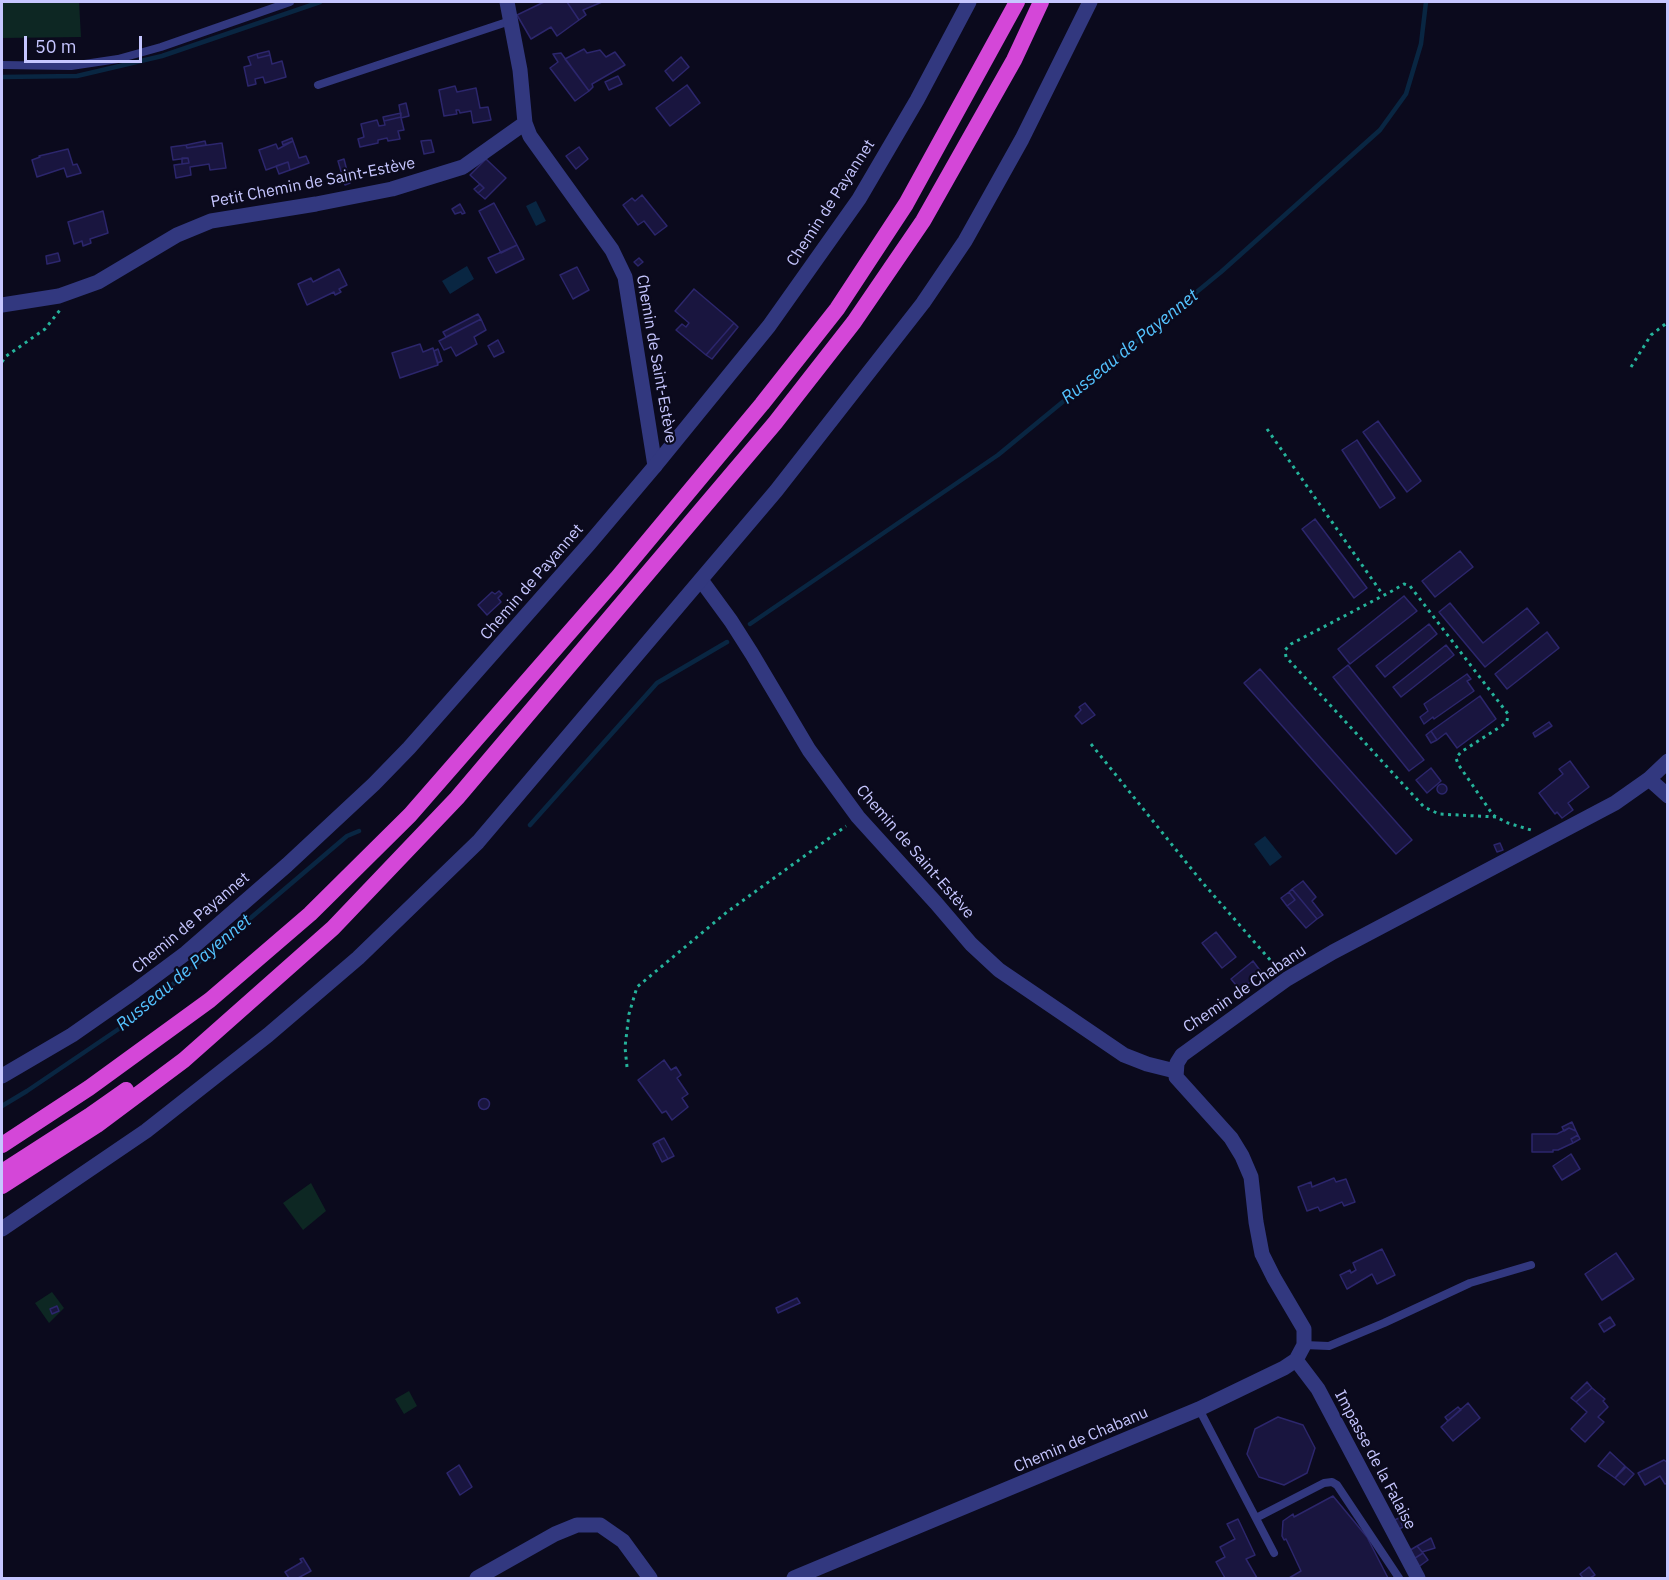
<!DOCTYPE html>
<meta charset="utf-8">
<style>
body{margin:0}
#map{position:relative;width:1669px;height:1580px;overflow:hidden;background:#0b0a1d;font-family:"IBM Plex Sans",sans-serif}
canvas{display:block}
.frame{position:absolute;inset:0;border:3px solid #c6c6ff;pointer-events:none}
.scale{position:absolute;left:24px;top:36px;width:118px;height:27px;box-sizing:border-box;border:3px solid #c6c6ff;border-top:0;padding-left:8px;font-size:18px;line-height:21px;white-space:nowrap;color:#c6c6ff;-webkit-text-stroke:4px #0b0a1d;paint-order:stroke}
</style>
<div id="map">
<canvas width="1669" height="1580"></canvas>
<div class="frame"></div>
<div class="scale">50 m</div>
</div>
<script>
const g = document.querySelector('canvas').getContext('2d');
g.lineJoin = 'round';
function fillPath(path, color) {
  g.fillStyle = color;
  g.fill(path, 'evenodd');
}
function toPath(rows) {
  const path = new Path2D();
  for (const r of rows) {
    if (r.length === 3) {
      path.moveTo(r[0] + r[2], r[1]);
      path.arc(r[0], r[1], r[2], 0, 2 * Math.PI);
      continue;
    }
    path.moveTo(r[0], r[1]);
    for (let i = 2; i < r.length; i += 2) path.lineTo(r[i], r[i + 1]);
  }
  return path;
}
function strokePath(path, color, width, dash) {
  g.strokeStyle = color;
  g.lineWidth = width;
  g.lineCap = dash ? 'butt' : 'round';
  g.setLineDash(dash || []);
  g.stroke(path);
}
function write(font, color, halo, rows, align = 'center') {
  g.font = font + ' "IBM Plex Sans",sans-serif';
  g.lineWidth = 4.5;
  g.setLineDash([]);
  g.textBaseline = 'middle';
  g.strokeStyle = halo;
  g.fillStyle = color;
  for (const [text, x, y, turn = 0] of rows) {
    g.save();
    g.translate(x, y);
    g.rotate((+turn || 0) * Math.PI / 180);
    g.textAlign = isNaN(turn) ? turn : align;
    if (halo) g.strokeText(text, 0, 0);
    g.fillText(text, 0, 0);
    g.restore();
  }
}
const green = toPath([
 [2,2,79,2,81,37,2,38],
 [311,1183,326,1211,303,1230,283,1203],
 [52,1292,64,1308,49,1323,35,1303],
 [409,1391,417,1406,404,1414,395,1399]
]);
const water = toPath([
 [536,201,546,221,536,226,526,206],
 [467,266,474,279,450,294,442,281],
 [1265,836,1282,857,1270,866,1254,844]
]);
const stream = toPath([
 [2,77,77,76,162,56,320,2],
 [750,624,998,455,1221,272,1380,130,1406,94,1421,44,1426,2],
 [530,825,657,683,727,642],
 [2,1106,27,1091,126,1024,347,836,359,831]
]);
const building = toPath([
 [544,2,567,2,579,20,557,36,551,27,531,39,517,15,544,2],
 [567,2,602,2,583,10,586,15,579,20,567,2],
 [584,49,587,53,600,50,606,57,615,52,625,65,592,84,593,87,589,91,565,59,584,49],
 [269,51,270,55,258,58,257,54,269,51],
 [561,53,589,91,575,101,550,68,558,62,553,54,561,53],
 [257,54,258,58,270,55,272,64,282,61,286,77,265,83,263,77,255,79,256,84,248,86,244,67,251,65,248,57,257,54],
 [681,57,689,67,673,81,665,71,681,57],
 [618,76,622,84,609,90,605,82,618,76],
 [687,85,700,103,670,126,656,108,687,85],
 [455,86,457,92,476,88,480,108,488,107,491,120,473,123,471,111,460,113,459,110,456,110,457,114,444,116,439,90,455,86],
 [406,103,409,116,401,118,404,130,398,131,400,139,388,141,387,138,378,140,378,143,360,147,358,139,364,137,361,124,377,120,379,126,385,125,384,121,401,117,399,105,406,103],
 [401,113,401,117,384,121,383,117,401,113],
 [292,138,293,141,283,145,282,142,292,138],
 [431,140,434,152,424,154,421,141,431,140],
 [205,141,206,145,187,148,186,145,205,141],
 [293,141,299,158,306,156,309,163,290,170,288,162,266,170,259,150,276,144,278,149,293,141],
 [222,143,226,168,210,170,209,164,190,167,191,175,176,178,174,165,189,163,188,158,173,160,171,147,186,145,187,148,222,143],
 [579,147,588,159,576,169,566,156,579,147],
 [68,149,73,165,77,164,81,173,67,177,64,168,37,177,32,160,40,157,39,156,68,149],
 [182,158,188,158,189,163,182,164,182,158],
 [344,159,350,183,345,185,338,161,344,159],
 [486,159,506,178,485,199,478,193,484,188,470,175,486,159],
 [288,162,290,170,279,174,276,166,288,162],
 [480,184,484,188,478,193,474,189,480,184],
 [642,195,667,226,655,235,644,221,638,225,623,205,632,198,635,201,642,195],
 [494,203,517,245,501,253,479,211,494,203],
 [460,204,465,213,462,214,461,212,455,214,452,209,460,204],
 [103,211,108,233,90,239,91,243,83,246,82,241,74,244,68,222,103,211],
 [517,245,524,259,496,273,488,258,517,245],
 [58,253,60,261,47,264,46,256,58,253],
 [639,258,643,262,638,266,634,262,639,258],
 [577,267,589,290,573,299,560,275,577,267],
 [339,269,347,285,339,289,341,292,335,295,334,292,307,305,298,284,311,278,313,282,339,269],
 [694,289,734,323,706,355,676,330,682,324,686,327,689,323,675,311,694,289],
 [478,314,481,319,446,337,443,332,478,314],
 [481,319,486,330,474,337,477,344,456,356,451,347,444,350,439,341,481,319],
 [734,323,738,327,712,359,706,355,734,323],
 [498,340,504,352,494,357,488,346,498,340],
 [420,344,423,352,433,348,438,365,400,378,392,353,420,344],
 [438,349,442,361,438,363,434,351,438,349],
 [1378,421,1421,481,1407,492,1363,432,1378,421],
 [1357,440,1395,498,1380,508,1342,450,1357,440],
 [1315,519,1367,588,1354,598,1302,529,1315,519],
 [1460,551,1473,567,1435,597,1422,581,1460,551],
 [499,591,502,594,498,598,501,602,487,615,478,605,492,592,495,594,499,591],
 [1404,596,1417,611,1350,664,1338,649,1404,596],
 [1450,603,1483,643,1527,608,1539,623,1485,667,1439,612,1450,603],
 [1429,624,1437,634,1385,677,1376,666,1429,624],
 [1547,632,1559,648,1507,689,1495,674,1547,632],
 [1446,645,1454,655,1401,697,1393,687,1446,645],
 [1348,665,1424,760,1409,771,1333,677,1348,665],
 [1260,669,1412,840,1396,854,1244,683,1260,669],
 [1467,674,1471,679,1467,681,1474,691,1434,719,1433,717,1424,724,1420,717,1428,711,1424,704,1467,674],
 [1480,696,1496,719,1457,748,1446,733,1437,740,1431,731,1480,696],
 [1085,703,1095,715,1082,724,1075,716,1081,710,1079,707,1085,703],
 [1549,722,1552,726,1535,737,1533,733,1549,722],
 [1431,731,1437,740,1431,743,1426,735,1431,731],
 [1570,761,1589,787,1568,803,1573,810,1562,818,1557,812,1555,814,1539,793,1563,774,1559,769,1570,761],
 [1431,768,1441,781,1427,793,1416,780,1431,768],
 [1442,789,5],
 [1500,843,1503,850,1497,852,1494,845,1500,843],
 [1303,881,1316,897,1312,901,1323,915,1317,919,1292,889,1303,881],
 [1292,889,1317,919,1306,928,1287,906,1295,900,1289,892,1292,889],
 [1289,892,1295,900,1287,906,1281,898,1289,892],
 [1216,932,1236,957,1222,968,1202,943,1216,932],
 [1253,961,1262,973,1240,990,1231,979,1253,961],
 [664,1060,671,1070,676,1067,681,1075,677,1078,688,1094,682,1098,688,1107,672,1120,666,1111,662,1113,638,1080,664,1060],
 [484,1104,5.5],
 [1572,1122,1576,1131,1569,1128,1564,1131,1562,1127,1572,1122],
 [1569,1128,1576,1131,1578,1135,1571,1139,1573,1143,1558,1150,1553,1150,1553,1152,1532,1152,1532,1134,1557,1134,1569,1128],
 [1578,1135,1580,1139,1573,1143,1571,1139,1578,1135],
 [664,1138,674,1156,668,1159,658,1141,664,1138],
 [658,1141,668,1159,662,1162,653,1144,658,1141],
 [1571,1154,1580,1169,1562,1180,1553,1166,1571,1154],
 [1334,1178,1336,1182,1346,1179,1355,1202,1344,1206,1342,1202,1320,1211,1318,1207,1307,1211,1298,1187,1311,1182,1312,1187,1334,1178],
 [1382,1249,1395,1275,1377,1284,1372,1274,1347,1289,1340,1275,1350,1270,1351,1273,1356,1270,1353,1263,1382,1249],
 [1616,1253,1634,1279,1602,1300,1585,1274,1616,1253],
 [797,1298,800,1303,778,1313,776,1308,797,1298],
 [57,1306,59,1311,52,1314,50,1309,57,1306],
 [1610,1317,1615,1325,1604,1332,1599,1324,1610,1317],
 [1587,1382,1592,1388,1576,1402,1571,1398,1587,1382],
 [1592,1388,1605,1399,1603,1401,1608,1407,1598,1417,1604,1422,1585,1442,1571,1429,1587,1412,1576,1402,1592,1388],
 [1468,1403,1480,1418,1453,1441,1441,1427,1468,1403],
 [1458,1407,1461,1410,1448,1421,1445,1417,1458,1407],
 [1278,1417,1303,1425,1315,1448,1307,1473,1284,1485,1259,1477,1247,1454,1255,1429,1278,1417],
 [1610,1452,1625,1466,1615,1478,1598,1466,1610,1452],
 [1664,1460,1668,1463,1668,1483,1665,1484,1660,1476,1645,1485,1638,1473,1664,1460],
 [459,1465,472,1487,460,1495,447,1473,459,1465],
 [1626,1467,1634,1474,1624,1485,1615,1478,1626,1467],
 [1333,1496,1367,1537,1388,1578,1289,1578,1301,1571,1286,1539,1284,1540,1282,1536,1283,1521,1293,1514,1294,1517,1333,1496],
 [1399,1518,1403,1527,1397,1530,1392,1521,1399,1518],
 [1238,1519,1255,1555,1246,1559,1257,1578,1225,1578,1216,1562,1225,1557,1220,1547,1235,1539,1227,1524,1238,1519],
 [1431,1538,1435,1548,1422,1552,1417,1546,1431,1538],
 [1417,1546,1423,1553,1412,1560,1407,1552,1417,1546],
 [1423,1553,1428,1560,1417,1568,1412,1560,1423,1553],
 [303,1558,311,1571,298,1578,289,1578,285,1572,302,1562,300,1559,303,1558],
 [1589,1567,1595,1575,1590,1578,1583,1578,1580,1574,1589,1567]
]);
const path = toPath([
 [2,362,5,357,45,329,60,310],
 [1631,367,1651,335,1668,322],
 [1267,429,1383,595],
 [1091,744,1202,882,1278,969],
 [1496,817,1439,814,1424,807,1286,657,1285,650,1291,644,1392,591,1404,584,1410,586,1508,714,1507,721,1503,725,1461,752,1456,758,1458,764,1493,815,1496,817,1508,823,1531,830],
 [627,1067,625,1047,629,1014,637,987,727,912,846,826]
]);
const service = toPath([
 [2,65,71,66,118,59,161,47,290,2],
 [318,85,510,21],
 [1304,1345,1329,1346,1384,1323,1470,1283,1531,1265],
 [1199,1409,1274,1553],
 [1256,1518,1324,1483,1332,1482,1337,1485,1399,1578]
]);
const minor = toPath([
 [507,2,520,70,525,123,530,136,612,250,625,277,655,466],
 [2,305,59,296,98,282,177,235,211,221,316,204,392,189,463,167,525,123],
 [701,580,731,621,752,654,809,750,858,817,936,903,971,944,999,970,1124,1055,1147,1064,1175,1071],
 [1649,779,1668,796],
 [1296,1360,1318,1389,1418,1578],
 [477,1578,555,1534,577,1525,600,1525,623,1541,650,1578],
 [794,1578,1199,1409,1284,1368,1296,1360,1304,1345,1304,1329,1274,1278,1262,1254,1256,1222,1251,1177,1242,1156,1231,1138,1176,1077,1177,1063,1182,1055,1287,979,1333,952,1615,803,1649,779,1668,761]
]);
const tertiary = toPath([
 [2,1076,72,1035,135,991,186,953,287,865,374,784,409,748,589,544,655,466,769,326,859,199,917,100,969,2],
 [2,1229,146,1131,268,1035,358,958,478,842,776,491,923,303,965,241,1022,139,1090,2]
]);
const trunk = toPath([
 [2,1145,89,1088,210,1000,310,914,410,815,617,578,762,404,837,309,906,204,1017,2],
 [2,1172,89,1116,126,1090],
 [2,1186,97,1125,184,1060,333,928,457,798,775,423,854,322,923,221,1014,60,1041,2]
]);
const streetNames = [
 ["Petit Chemin de Saint-Estève",313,183,-11],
 ["Chemin de Payannet",831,203,-57],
 ["Chemin de Saint-Estève",656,359,80],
 ["Chemin de Payannet",532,582,-49],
 ["Chemin de Saint-Estève",915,852,49],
 ["Chemin de Payannet",191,923,-40],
 ["Chemin de Chabanu",1245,989,-34],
 ["Chemin de Chabanu",1081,1440,-23],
 ["Impasse de la Falaise",1375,1460,62]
];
const waterNames = [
 ["Russeau de Payennet",1130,347,-39],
 ["Russeau de Payennet",184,973,-40]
];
fillPath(green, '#0d2723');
fillPath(water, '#092642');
strokePath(stream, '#092642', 4.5);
fillPath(building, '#19153f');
strokePath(building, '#2c266c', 1.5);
strokePath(path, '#25b39b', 3, [3, 4.5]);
strokePath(service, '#32387f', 8);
strokePath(minor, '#32387f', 15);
strokePath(tertiary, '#32387f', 15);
strokePath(trunk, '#d447d8', 16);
write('16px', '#c6c6ff', '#0b0a1d', streetNames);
write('italic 18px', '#54c3ff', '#0b0a1d', waterNames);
</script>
